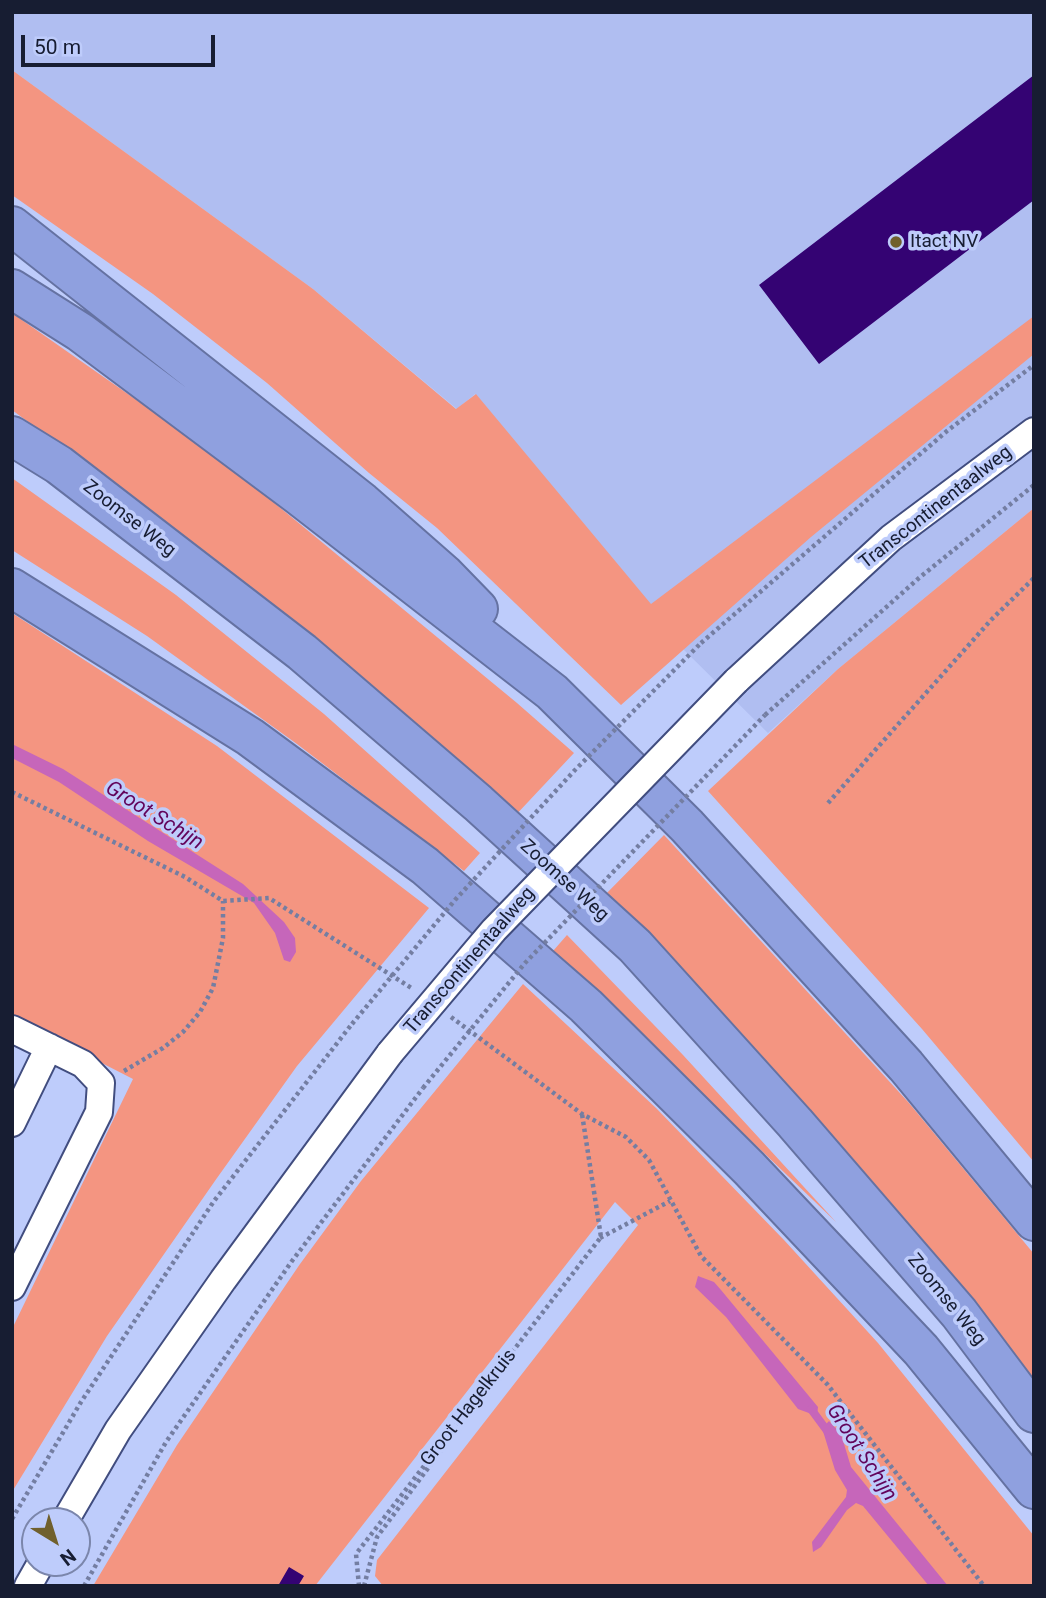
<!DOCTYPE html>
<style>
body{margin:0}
#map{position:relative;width:1046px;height:1598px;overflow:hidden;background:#beccfb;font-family:Roboto,sans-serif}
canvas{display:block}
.frame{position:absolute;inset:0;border:14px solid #171d32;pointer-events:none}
.north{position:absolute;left:21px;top:1507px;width:70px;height:70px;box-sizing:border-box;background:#beccfb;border:2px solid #7b86ab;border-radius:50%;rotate:142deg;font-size:19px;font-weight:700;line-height:28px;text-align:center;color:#171d32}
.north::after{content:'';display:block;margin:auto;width:24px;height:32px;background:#70602d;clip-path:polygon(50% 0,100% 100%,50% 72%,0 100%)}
.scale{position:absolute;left:21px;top:35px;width:194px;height:32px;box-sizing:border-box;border:4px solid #171d32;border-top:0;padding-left:9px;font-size:21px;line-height:24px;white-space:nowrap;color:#171d32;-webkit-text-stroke:5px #beccfb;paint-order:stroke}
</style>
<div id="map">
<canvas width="1046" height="1598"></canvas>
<div class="frame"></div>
<div class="north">N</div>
<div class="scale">50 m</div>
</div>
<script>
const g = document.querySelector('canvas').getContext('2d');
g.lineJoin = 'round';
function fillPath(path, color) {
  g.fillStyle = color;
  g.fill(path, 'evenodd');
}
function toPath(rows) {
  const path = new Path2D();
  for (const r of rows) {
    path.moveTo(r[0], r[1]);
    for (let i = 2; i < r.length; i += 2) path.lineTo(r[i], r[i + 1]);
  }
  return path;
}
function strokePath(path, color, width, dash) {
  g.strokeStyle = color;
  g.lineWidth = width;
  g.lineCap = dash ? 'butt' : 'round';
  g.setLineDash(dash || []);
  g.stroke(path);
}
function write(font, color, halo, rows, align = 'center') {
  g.font = font + ' Roboto,sans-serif';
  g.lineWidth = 7;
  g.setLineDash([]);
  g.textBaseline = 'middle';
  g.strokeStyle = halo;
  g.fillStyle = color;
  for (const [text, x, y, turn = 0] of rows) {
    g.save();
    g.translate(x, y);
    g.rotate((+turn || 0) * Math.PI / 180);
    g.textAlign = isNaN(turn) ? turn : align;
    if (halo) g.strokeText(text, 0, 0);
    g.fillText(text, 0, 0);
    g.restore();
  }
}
const built = toPath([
 [12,12,1034,12,1034,508,838,669,768,733,682,648,475,394,457,409,313,289,12,70]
]);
const green = toPath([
 [12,70,313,289,456,409,476,394,651,604,1034,316,1034,354,811,537,621,705,437,528,369,473,267,383,153,294,12,195],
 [12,313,221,459,517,703,574,753,513,818,333,655,260,594,12,410],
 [12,478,176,595,324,714,480,853,464,871,297,744,147,636,12,550],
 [1034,508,1034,1162,922,1029,708,791,838,669],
 [12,613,217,746,429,908,297,1066,217,1178,107,1336,12,1492,12,1329,133,1079,12,1017],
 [664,835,909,1103,1034,1254,1034,1390,600,900],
 [567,935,683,1055,836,1222,553,951],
 [523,984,656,1108,784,1240,878,1343,1034,1536,1034,1586,383,1586,375,1576,377,1560,638,1225,615,1202,315,1586,93,1586,177,1445,300,1264,361,1181]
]);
const water = toPath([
 [12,744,63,769,243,884,284,922,295,938,296,952,290,962,284,960,275,933,254,903,148,841,59,782,12,758],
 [698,1276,714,1282,721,1290,818,1407,817,1416,798,1409,726,1317,695,1287],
 [829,1421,841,1434,851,1467,948,1586,929,1586,863,1506,856,1503,847,1510,821,1547,813,1552,812,1542,846,1497,847,1490,835,1470,822,1428]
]);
const stream = toPath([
 [811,1409,828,1432]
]);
const building = toPath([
 [1034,75,1034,200,819,364,759,285],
 [289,1567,304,1576,298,1586,278,1586]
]);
const path = toPath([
 [701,643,947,431,1034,365],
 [765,715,919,578,1034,485],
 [12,792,185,877,223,901,269,898,413,989],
 [828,803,991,620,1034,578],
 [451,1017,582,1114,626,1137,649,1160,701,1256,827,1384,984,1586],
 [124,1071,163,1048,183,1032,200,1012,213,988,223,938,223,901],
 [600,1238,670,1201],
 [12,1519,81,1402,214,1201,352,1024],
 [84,1586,166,1442,292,1261,423,1088],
 [359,1586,356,1554,601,1237,582,1114],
 [364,1586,377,1537,477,1402]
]);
const minor = toPath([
 [736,681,891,538,1034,431],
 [12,1029,83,1064,101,1083,99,1112,12,1287],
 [12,1123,49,1047],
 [65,1521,118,1430,223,1280,390,1053],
 [28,1586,41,1563]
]);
const motorway = toPath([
 [12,226,362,502,444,574,478,609],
 [12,289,80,332,298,495,552,692,687,826,906,1066,1034,1221],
 [12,436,59,465,302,652,478,803,635,946,795,1123,959,1313,1034,1413],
 [12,588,250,737,425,866,586,1006,749,1168,921,1350,1034,1489]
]);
const pathBridge = toPath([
 [352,1024,455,900,575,770,701,643],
 [423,1088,525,963,765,715]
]);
const minorBridge = toPath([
 [390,1053,494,930,736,681]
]);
const markers = [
 [896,242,7,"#70602d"]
];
const poiNames = [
 ["Itact NV",910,242]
];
const streetNames = [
 ["Transcontinentaalweg",936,508,-38],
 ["Zoomse Weg",129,519,38],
 ["Zoomse Weg",564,881,42],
 ["Transcontinentaalweg",470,961,-49],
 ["Zoomse Weg",946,1300,51],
 ["Groot Hagelkruis",469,1408,-52]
];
const waterNames = [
 ["Groot Schijn",154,816,32],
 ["Groot Schijn",861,1453,57]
];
fillPath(built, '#b0bef1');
fillPath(green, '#f49581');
fillPath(water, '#c666ba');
strokePath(stream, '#c666ba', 8);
fillPath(building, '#340373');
strokePath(minor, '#414d7f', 30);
strokePath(motorway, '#6572a2', 42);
strokePath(path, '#747ea2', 4.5, [3.5, 3.5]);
strokePath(minor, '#fff', 26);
strokePath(motorway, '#8fa0df', 38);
strokePath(minorBridge, '#414d7f', 30, []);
strokePath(pathBridge, '#747ea2', 4.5, [3.5, 3.5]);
strokePath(minorBridge, '#fff', 26);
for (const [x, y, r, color] of markers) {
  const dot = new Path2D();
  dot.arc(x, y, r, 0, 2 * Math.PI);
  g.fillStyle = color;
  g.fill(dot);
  strokePath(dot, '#beccfb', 2.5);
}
write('19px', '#171d32', '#beccfb', poiNames, 'left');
write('19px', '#171d32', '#beccfb', streetNames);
write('italic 21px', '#62045b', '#beccfb', waterNames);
</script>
